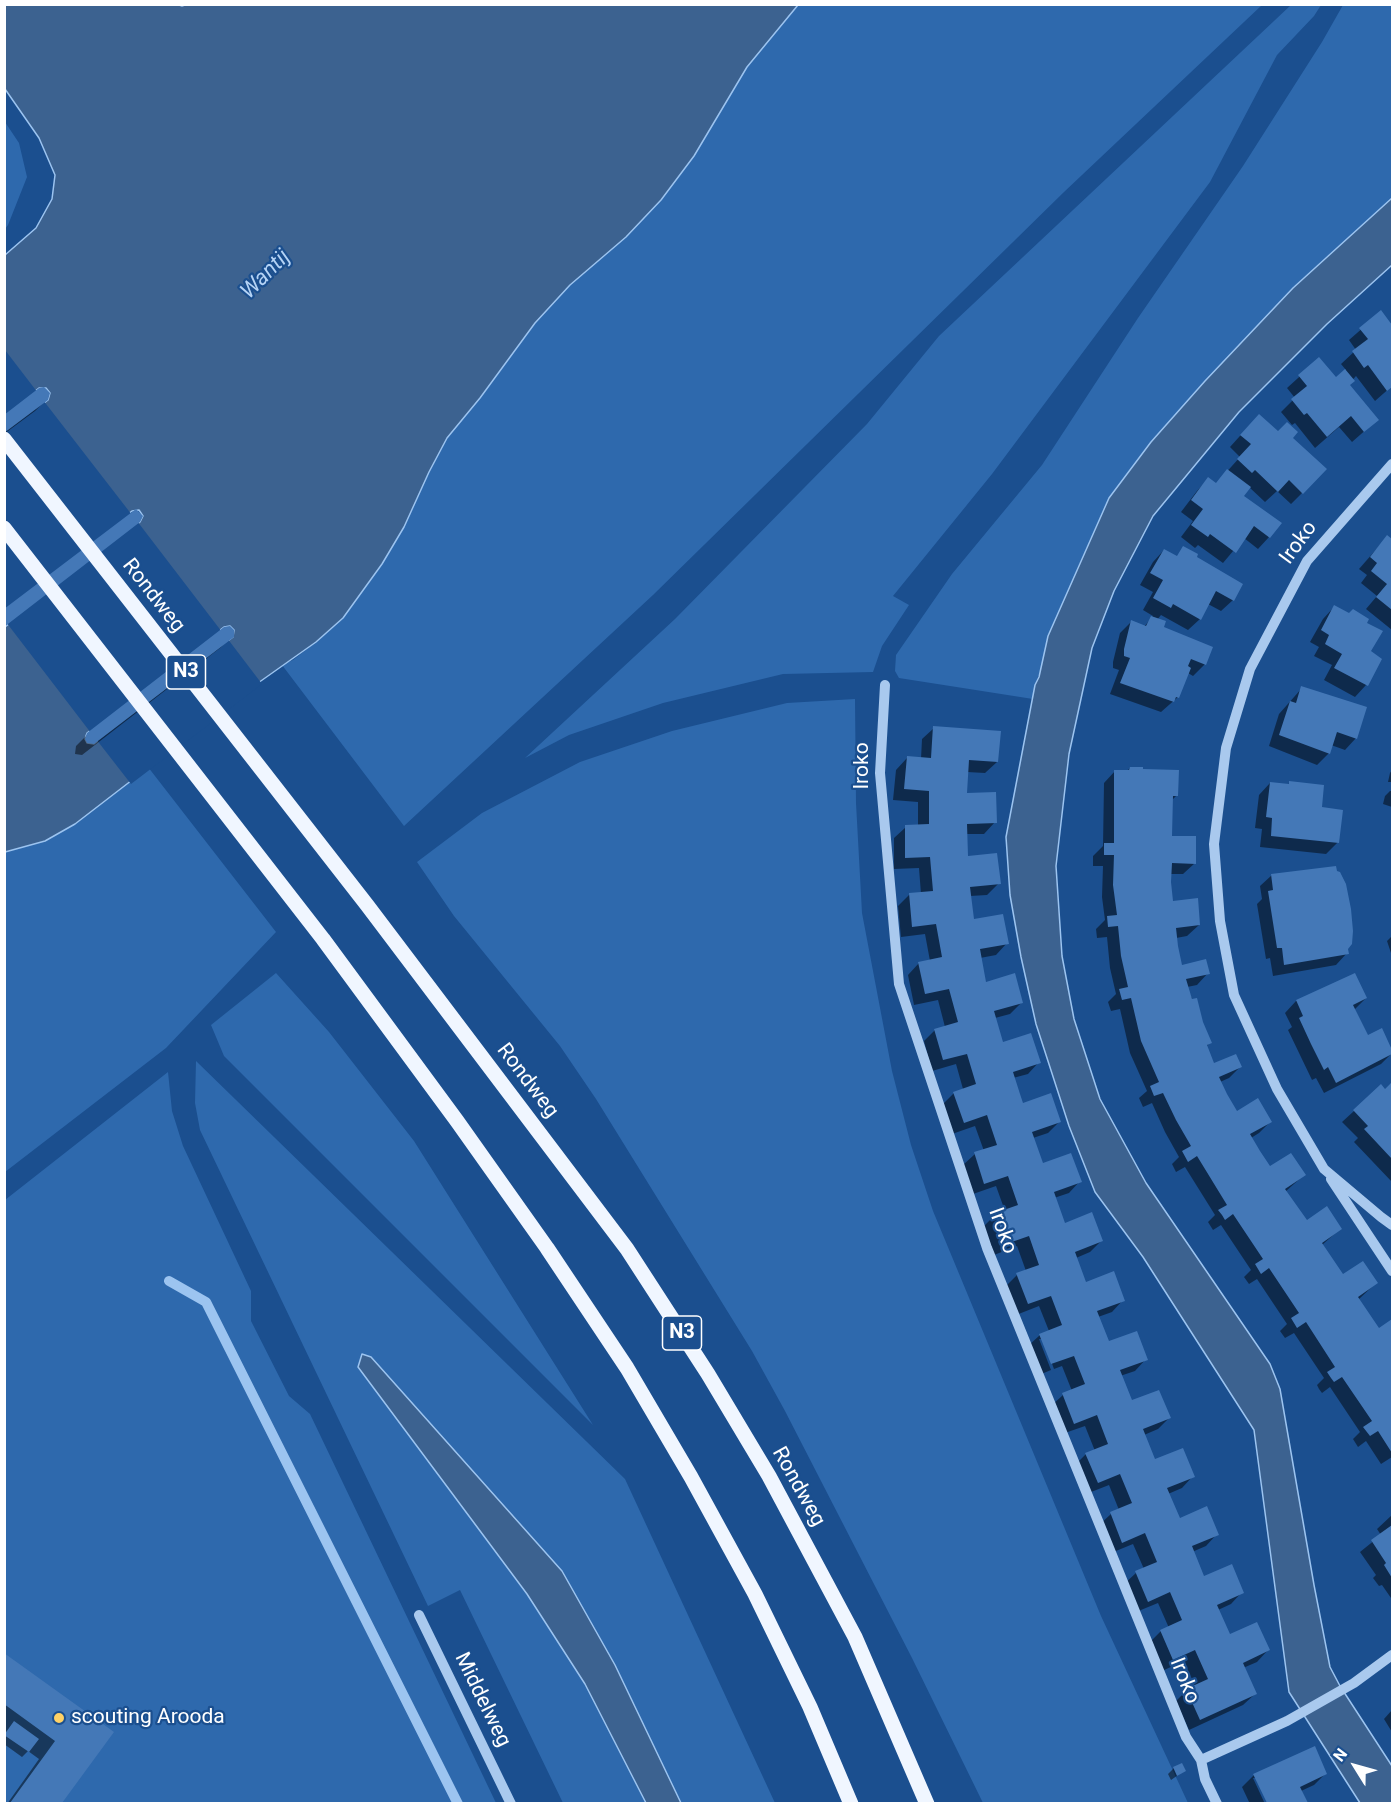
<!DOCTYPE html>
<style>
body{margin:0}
#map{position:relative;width:1397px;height:1808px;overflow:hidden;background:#1b4f8f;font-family:Roboto,sans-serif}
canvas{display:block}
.frame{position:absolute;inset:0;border:6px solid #fff;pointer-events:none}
.north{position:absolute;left:1325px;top:1736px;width:60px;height:60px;-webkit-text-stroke:4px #1b4f8f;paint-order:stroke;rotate:307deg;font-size:16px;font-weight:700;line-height:24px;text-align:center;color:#fff}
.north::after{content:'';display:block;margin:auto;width:21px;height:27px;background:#fff;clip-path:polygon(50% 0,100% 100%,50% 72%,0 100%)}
</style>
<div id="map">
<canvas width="1397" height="1808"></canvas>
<div class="frame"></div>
<div class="north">N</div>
</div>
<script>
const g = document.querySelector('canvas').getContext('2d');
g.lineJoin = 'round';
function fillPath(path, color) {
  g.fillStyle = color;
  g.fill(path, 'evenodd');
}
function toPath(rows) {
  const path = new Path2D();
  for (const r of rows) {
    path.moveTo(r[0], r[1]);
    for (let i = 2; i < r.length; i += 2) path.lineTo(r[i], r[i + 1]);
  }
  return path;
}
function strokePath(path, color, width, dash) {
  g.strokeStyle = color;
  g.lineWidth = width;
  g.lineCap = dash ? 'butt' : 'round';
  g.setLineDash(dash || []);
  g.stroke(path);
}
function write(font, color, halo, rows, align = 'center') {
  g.font = font + ' Roboto,sans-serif';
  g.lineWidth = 4.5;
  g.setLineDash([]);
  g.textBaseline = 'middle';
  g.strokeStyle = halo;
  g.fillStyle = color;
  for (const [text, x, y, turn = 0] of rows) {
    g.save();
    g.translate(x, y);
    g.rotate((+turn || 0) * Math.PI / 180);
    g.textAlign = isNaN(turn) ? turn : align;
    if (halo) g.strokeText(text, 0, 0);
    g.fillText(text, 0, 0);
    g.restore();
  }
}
const green = toPath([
 [798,5,1262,5,1064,192,653,595,404,826,282,665,293,660,316,642,343,618,382,564,404,527,429,472,447,438,480,398,535,323,570,285,626,237,661,200,694,156,747,67],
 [1291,5,1321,5,1314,16,1277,55,1210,182,992,474,893,596,909,605,882,646,873,672,783,674,663,703,569,735,525,758,675,619,867,424,939,336],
 [1343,5,1392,5,1392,198,1293,288,1205,381,1151,442,1109,498,1078,567,1035,685,1033,699,899,678,895,671,896,655,952,574,1042,465,1138,318,1243,166,1322,42],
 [5,122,19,143,27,177,8,225,5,229],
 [855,699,856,803,862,913,892,1071,911,1145,933,1211,1101,1616,1188,1803,983,1803,912,1658,785,1411,752,1351,596,1099,560,1046,454,916,417,862,482,813,580,762,672,731,787,703],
 [148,767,276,932,166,1048,5,1172,5,852,45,841],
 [276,973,329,1032,414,1141,593,1425,224,1056,211,1025],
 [196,1061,625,1479,775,1803,563,1803,460,1590,428,1606,200,1130,195,1103],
 [168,1072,172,1111,183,1146,251,1291,251,1321,289,1396,310,1414,496,1803,5,1804,5,1200]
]);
const water = toPath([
 [176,4,182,6,188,4,798,5,747,67,694,156,661,200,626,237,570,285,535,323,480,398,447,438,429,472,404,527,382,564,343,618,316,642,258,683,75,824,45,841,5,852,5,627,140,522,143,516,139,510,132,511,5,609,5,433,48,400,50,393,46,388,39,388,5,415,5,255,36,228,52,199,55,175,39,138,5,89,5,5,176,4],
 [230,626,234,630,233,637,94,744,87,743,85,739,87,733,224,627,230,626],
 [1392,198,1392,265,1327,324,1239,412,1153,516,1114,591,1092,648,1069,754,1056,866,1062,956,1074,1019,1100,1099,1146,1183,1270,1364,1280,1389,1314,1585,1330,1667,1340,1686,1392,1766,1392,1803,1360,1803,1289,1692,1254,1430,1143,1257,1095,1192,1069,1126,1036,1024,1021,957,1010,895,1006,837,1035,685,1039,677,1048,636,1109,498,1151,442,1205,381,1293,288,1392,198],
 [362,1354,371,1357,562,1571,615,1665,681,1803,646,1803,585,1684,527,1594,358,1367,362,1354]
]);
const pier = toPath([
 [5,350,38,393,4,418],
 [43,400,132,515,4,612,4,429],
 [137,521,222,632,91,733,6,622],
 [227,638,262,684,131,784,96,739]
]);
const shadow = toPath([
 [1381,312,1392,327,1392,386,1375,401,1356,376,1348,385,1377,420,1352,442,1339,427,1315,448,1295,423,1292,425,1281,412,1295,398,1287,388,1319,359,1335,379,1346,370,1341,364,1356,350,1349,340],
 [47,399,35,411,4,434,4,417],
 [1248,427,1278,433,1290,438,1302,493,1291,504,1277,491,1265,502,1249,487,1242,496,1269,537,1258,549,1244,538,1223,563,1198,545,1195,548,1181,537,1193,521,1181,512,1197,491,1208,479,1215,485,1240,457,1230,447],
 [1387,537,1392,541,1392,630,1366,609,1377,596,1361,583,1367,575,1359,569],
 [1164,550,1175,556,1194,557,1233,600,1221,611,1208,604,1200,619,1188,630,1161,615,1157,620,1161,628,1205,664,1193,676,1188,673,1178,697,1161,712,1110,694,1119,670,1113,668,1113,662,1120,633,1131,622,1144,627,1153,616,1143,610,1153,592,1140,585,1153,562],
 [1334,607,1366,624,1369,652,1380,660,1366,685,1355,697,1324,680,1332,665,1314,656,1319,647,1310,642,1323,619],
 [232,636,220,648,82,755,75,754,76,746,88,734],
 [1302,688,1356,738,1345,750,1331,745,1329,753,1317,765,1269,746,1279,714],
 [934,728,997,762,985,773,967,772,965,794,995,822,984,834,966,834,966,857,999,883,987,895,970,896,973,921,1007,943,996,955,980,958,985,983,1021,1003,1010,1014,995,1018,1002,1044,1039,1062,1028,1074,1013,1078,1022,1105,1059,1122,1048,1133,1033,1138,1042,1165,1080,1181,1069,1193,1054,1198,1064,1225,1101,1241,1090,1252,1076,1258,1085,1284,1123,1300,1112,1312,1098,1317,1108,1343,1146,1359,1135,1371,1120,1376,1131,1402,1169,1418,1158,1429,1144,1435,1154,1461,1193,1476,1182,1488,1168,1494,1179,1520,1217,1534,1206,1546,1192,1552,1204,1578,1242,1592,1231,1604,1218,1610,1229,1636,1268,1650,1257,1662,1243,1668,1255,1694,1243,1705,1189,1730,1176,1701,1187,1690,1195,1686,1184,1661,1162,1671,1149,1643,1161,1631,1169,1628,1158,1603,1136,1612,1124,1584,1136,1573,1144,1569,1133,1544,1111,1553,1099,1525,1111,1514,1119,1510,1109,1485,1086,1494,1075,1465,1086,1454,1095,1451,1085,1426,1062,1434,1051,1406,1063,1395,1072,1391,1062,1366,1054,1369,1043,1339,1039,1339,1051,1370,1039,1375,1028,1346,1040,1335,1049,1331,1039,1306,1016,1315,1006,1286,1017,1275,1026,1271,1017,1246,994,1255,984,1226,996,1214,1005,1211,996,1186,973,1194,963,1165,975,1154,984,1151,975,1126,952,1134,943,1104,954,1093,963,1089,956,1064,932,1071,924,1041,935,1030,945,1027,938,1000,914,1005,908,975,919,963,930,961,925,934,901,937,898,906,909,895,921,894,919,868,894,869,894,838,906,827,918,826,918,802,893,800,896,770,907,758,921,759,922,739],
 [1130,768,1177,795,1171,801,1170,837,1195,863,1183,874,1170,874,1172,902,1199,925,1187,936,1176,938,1181,967,1208,973,1197,985,1187,987,1210,1042,1206,1047,1213,1065,1240,1067,1229,1078,1220,1082,1236,1113,1270,1122,1259,1133,1251,1138,1270,1168,1304,1175,1285,1192,1307,1222,1340,1229,1322,1245,1342,1277,1376,1283,1358,1300,1379,1331,1392,1321,1392,1457,1381,1464,1366,1441,1358,1447,1353,1439,1360,1432,1330,1387,1322,1393,1319,1389,1317,1385,1324,1378,1294,1333,1285,1338,1280,1331,1287,1324,1257,1279,1249,1284,1244,1277,1251,1270,1221,1225,1213,1230,1208,1222,1215,1215,1185,1167,1176,1172,1172,1164,1179,1157,1165,1132,1152,1103,1143,1107,1139,1098,1147,1091,1130,1053,1120,1009,1111,1011,1108,1002,1116,994,1110,968,1107,937,1097,938,1096,929,1105,920,1102,897,1103,866,1093,866,1093,856,1103,846,1104,783,1115,771,1127,771],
 [1392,770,1392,782,1388,782,1390,773],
 [1270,783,1287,785,1290,783,1320,809,1338,842,1326,854,1260,847,1262,829,1255,828,1259,795],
 [1390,791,1392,791,1392,807,1383,804,1385,796],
 [1272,875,1347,948,1347,953,1336,965,1273,976,1270,958,1266,959,1257,904,1262,899,1260,886],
 [1392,936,1392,953,1391,953,1387,941],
 [1355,975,1366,998,1354,1010,1367,1037,1381,1030,1392,1053,1381,1064,1324,1093,1316,1078,1312,1080,1288,1030,1292,1027,1285,1013,1296,1001],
 [1392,1084,1392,1182,1354,1142,1358,1138,1342,1122,1354,1111,1385,1091],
 [1392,1515,1392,1597,1391,1598,1382,1585,1379,1586,1373,1578,1376,1575,1360,1552,1381,1535,1377,1529],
 [4,1654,112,1732,60,1804,7,1804,39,1759,28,1751,22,1757,4,1744],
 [1392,1710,1392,1732,1384,1719],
 [1174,1768,1184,1771,1171,1780,1168,1774],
 [1325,1774,1314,1785,1301,1791,1307,1804,1268,1804,1257,1778,1253,1778,1265,1804,1250,1804,1242,1787,1254,1775]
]);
const stream = toPath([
 [169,1281,206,1302,458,1804]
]);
const building = toPath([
 [1381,310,1392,325,1392,387,1387,391,1368,365,1364,368,1352,351,1368,339,1359,328],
 [1319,357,1336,377,1345,369,1355,381,1350,385,1379,420,1364,432,1351,416,1327,437,1307,413,1304,415,1291,399,1307,386,1298,375],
 [44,387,50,393,48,400,4,433,4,415,39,388],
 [1259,414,1278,431,1287,422,1298,432,1293,438,1327,469,1303,494,1289,480,1278,492,1255,470,1252,473,1237,459,1251,444,1240,435],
 [1227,469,1251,487,1244,496,1282,523,1270,538,1254,526,1236,553,1210,534,1208,537,1191,525,1203,509,1191,500,1208,477,1216,483],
 [136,509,143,516,140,522,4,627,4,609],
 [1387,535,1392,539,1392,610,1376,597,1387,584,1371,571,1377,563,1370,557],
 [1183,546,1198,554,1197,557,1243,584,1234,601,1216,591,1201,620,1173,604,1171,608,1153,598,1163,580,1150,573,1164,549,1177,556],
 [1334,605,1349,613,1353,609,1369,619,1367,623,1383,631,1371,651,1382,659,1368,686,1334,668,1342,654,1325,644,1329,635,1321,630],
 [1151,616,1166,621,1164,627,1213,647,1206,665,1191,659,1188,666,1191,668,1179,698,1176,697,1174,702,1120,683,1130,658,1124,656,1124,649,1131,620,1146,626],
 [230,626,234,630,234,637,94,744,87,743,85,739,87,733,224,627],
 [1301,686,1367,707,1357,739,1337,732,1330,754,1279,735,1290,701,1296,703],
 [933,726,1001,731,998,762,969,760,967,793,996,792,997,823,967,824,968,856,997,853,1001,884,970,887,974,919,1003,914,1009,944,980,949,986,982,1015,973,1023,1003,994,1011,1003,1042,1031,1033,1041,1063,1013,1072,1020,1094,1023,1103,1051,1093,1061,1122,1032,1132,1043,1163,1071,1153,1082,1182,1054,1192,1065,1223,1092,1212,1103,1241,1075,1252,1086,1282,1114,1271,1125,1301,1097,1311,1109,1341,1137,1331,1148,1360,1120,1370,1132,1400,1159,1390,1171,1418,1143,1429,1155,1459,1183,1448,1195,1477,1167,1488,1180,1518,1207,1506,1219,1535,1192,1546,1204,1576,1232,1564,1244,1593,1217,1605,1230,1634,1257,1622,1270,1650,1243,1663,1257,1694,1200,1720,1186,1689,1208,1679,1195,1650,1173,1660,1160,1630,1182,1620,1170,1592,1148,1602,1135,1571,1157,1562,1145,1533,1122,1543,1110,1512,1132,1503,1120,1474,1098,1483,1085,1453,1108,1444,1097,1415,1074,1424,1062,1393,1085,1384,1074,1356,1051,1364,1039,1334,1062,1325,1051,1296,1028,1304,1016,1273,1039,1265,1029,1236,1006,1244,995,1213,1018,1205,1008,1176,984,1184,974,1152,997,1145,987,1115,964,1123,953,1092,976,1084,967,1054,943,1060,934,1029,958,1022,949,989,925,994,918,962,942,957,936,924,912,927,909,893,933,891,930,857,905,858,905,825,929,824,929,791,904,789,907,756,931,758],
 [1130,767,1143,767,1143,769,1179,770,1178,796,1173,796,1172,836,1196,836,1196,864,1172,863,1171,882,1173,901,1198,898,1200,925,1176,928,1178,946,1182,965,1206,959,1210,974,1186,979,1192,999,1197,998,1203,1022,1212,1043,1207,1045,1214,1063,1236,1054,1242,1067,1219,1077,1227,1094,1237,1111,1258,1098,1272,1122,1250,1134,1260,1151,1270,1166,1291,1153,1306,1175,1285,1189,1307,1220,1327,1206,1342,1229,1322,1243,1343,1274,1363,1261,1378,1283,1358,1297,1379,1328,1392,1319,1392,1453,1378,1431,1370,1436,1363,1427,1372,1421,1342,1377,1334,1382,1331,1378,1327,1372,1335,1367,1306,1322,1297,1328,1291,1318,1299,1313,1269,1268,1261,1274,1255,1264,1263,1259,1233,1214,1225,1220,1222,1215,1218,1210,1227,1205,1197,1156,1188,1162,1182,1151,1191,1146,1176,1120,1163,1093,1154,1096,1150,1086,1159,1082,1141,1041,1131,998,1122,1000,1119,989,1128,987,1121,956,1118,926,1108,927,1107,916,1117,915,1113,885,1114,855,1104,855,1104,843,1114,843,1114,770,1129,770],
 [1289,781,1324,785,1322,807,1343,810,1339,843,1271,836,1272,818,1266,817,1270,782,1289,784],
 [1336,866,1337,871,1340,872,1346,884,1351,909,1353,931,1352,944,1348,949,1349,954,1284,965,1282,948,1277,948,1268,891,1273,890,1271,874],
 [1355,973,1367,998,1353,1005,1368,1035,1382,1028,1392,1050,1392,1054,1336,1083,1328,1067,1324,1070,1311,1044,1299,1018,1303,1016,1296,1000],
 [1392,1082,1392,1159,1364,1129,1368,1126,1353,1110,1381,1084,1385,1089],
 [1392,1525,1392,1578,1384,1565,1386,1563,1371,1540],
 [4,1653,114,1732,62,1803,10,1803,55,1741,4,1704],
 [14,1721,39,1739,29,1752,4,1735],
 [1315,1746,1327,1774,1300,1787,1308,1803,1267,1803,1253,1774],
 [1182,1763,1186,1771,1177,1776,1173,1767]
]);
const minor = toPath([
 [1392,464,1307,561,1250,669,1226,748,1214,844,1220,921,1234,995,1277,1089,1324,1169,1381,1217,1392,1225],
 [885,685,880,773,899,984,987,1248,1186,1737,1201,1760,1205,1779,1217,1804],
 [1331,1179,1392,1271],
 [419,1615,511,1804],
 [1201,1760,1287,1721,1354,1683,1392,1655]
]);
const major = toPath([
 [4,439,367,905,627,1249,708,1374,769,1476,855,1637,927,1804],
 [4,528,323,939,457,1121,547,1248,627,1368,691,1477,755,1594,810,1707,851,1804]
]);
const markers = [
 [59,1718,6,"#ffd166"]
];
const shields = [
 [186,672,39],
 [682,1333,39]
];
const shieldNames = [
 ["N3",186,672],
 ["N3",682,1333]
];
const streetNames = [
 ["Iroko",1299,543,-54],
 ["Rondweg",153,596,52],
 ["Iroko",863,766,-90],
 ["Rondweg",527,1081,53],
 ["Iroko",1002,1231,70],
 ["Rondweg",798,1487,61],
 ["Iroko",1184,1681,68],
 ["Middelweg",482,1700,64]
];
const poiNames = [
 ["scouting Arooda",71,1718]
];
const waterNames = [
 ["Wantij",266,275,-45]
];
fillPath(green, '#2e69ad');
fillPath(water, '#3c6290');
strokePath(water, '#9cc4f0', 1.5);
fillPath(pier, '#1b4f8f');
fillPath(shadow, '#0007');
strokePath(stream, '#9cc4f0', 10);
fillPath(building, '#4478b7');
strokePath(minor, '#a9c9ee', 10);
strokePath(major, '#f0f6ff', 15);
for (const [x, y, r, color] of markers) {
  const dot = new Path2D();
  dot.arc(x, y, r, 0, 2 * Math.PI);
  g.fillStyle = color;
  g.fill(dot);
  strokePath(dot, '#1b4f8f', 2);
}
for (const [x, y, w] of shields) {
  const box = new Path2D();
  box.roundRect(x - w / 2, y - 17, w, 34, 4.5);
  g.fillStyle = '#1b4f8f';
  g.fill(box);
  strokePath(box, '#fff', 1.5);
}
write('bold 20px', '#fff', null, shieldNames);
write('21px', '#fff', '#1b4f8f', streetNames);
write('21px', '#fff', '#1b4f8f', poiNames, 'left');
write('italic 22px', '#b5d3f5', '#1b4f8f', waterNames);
</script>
